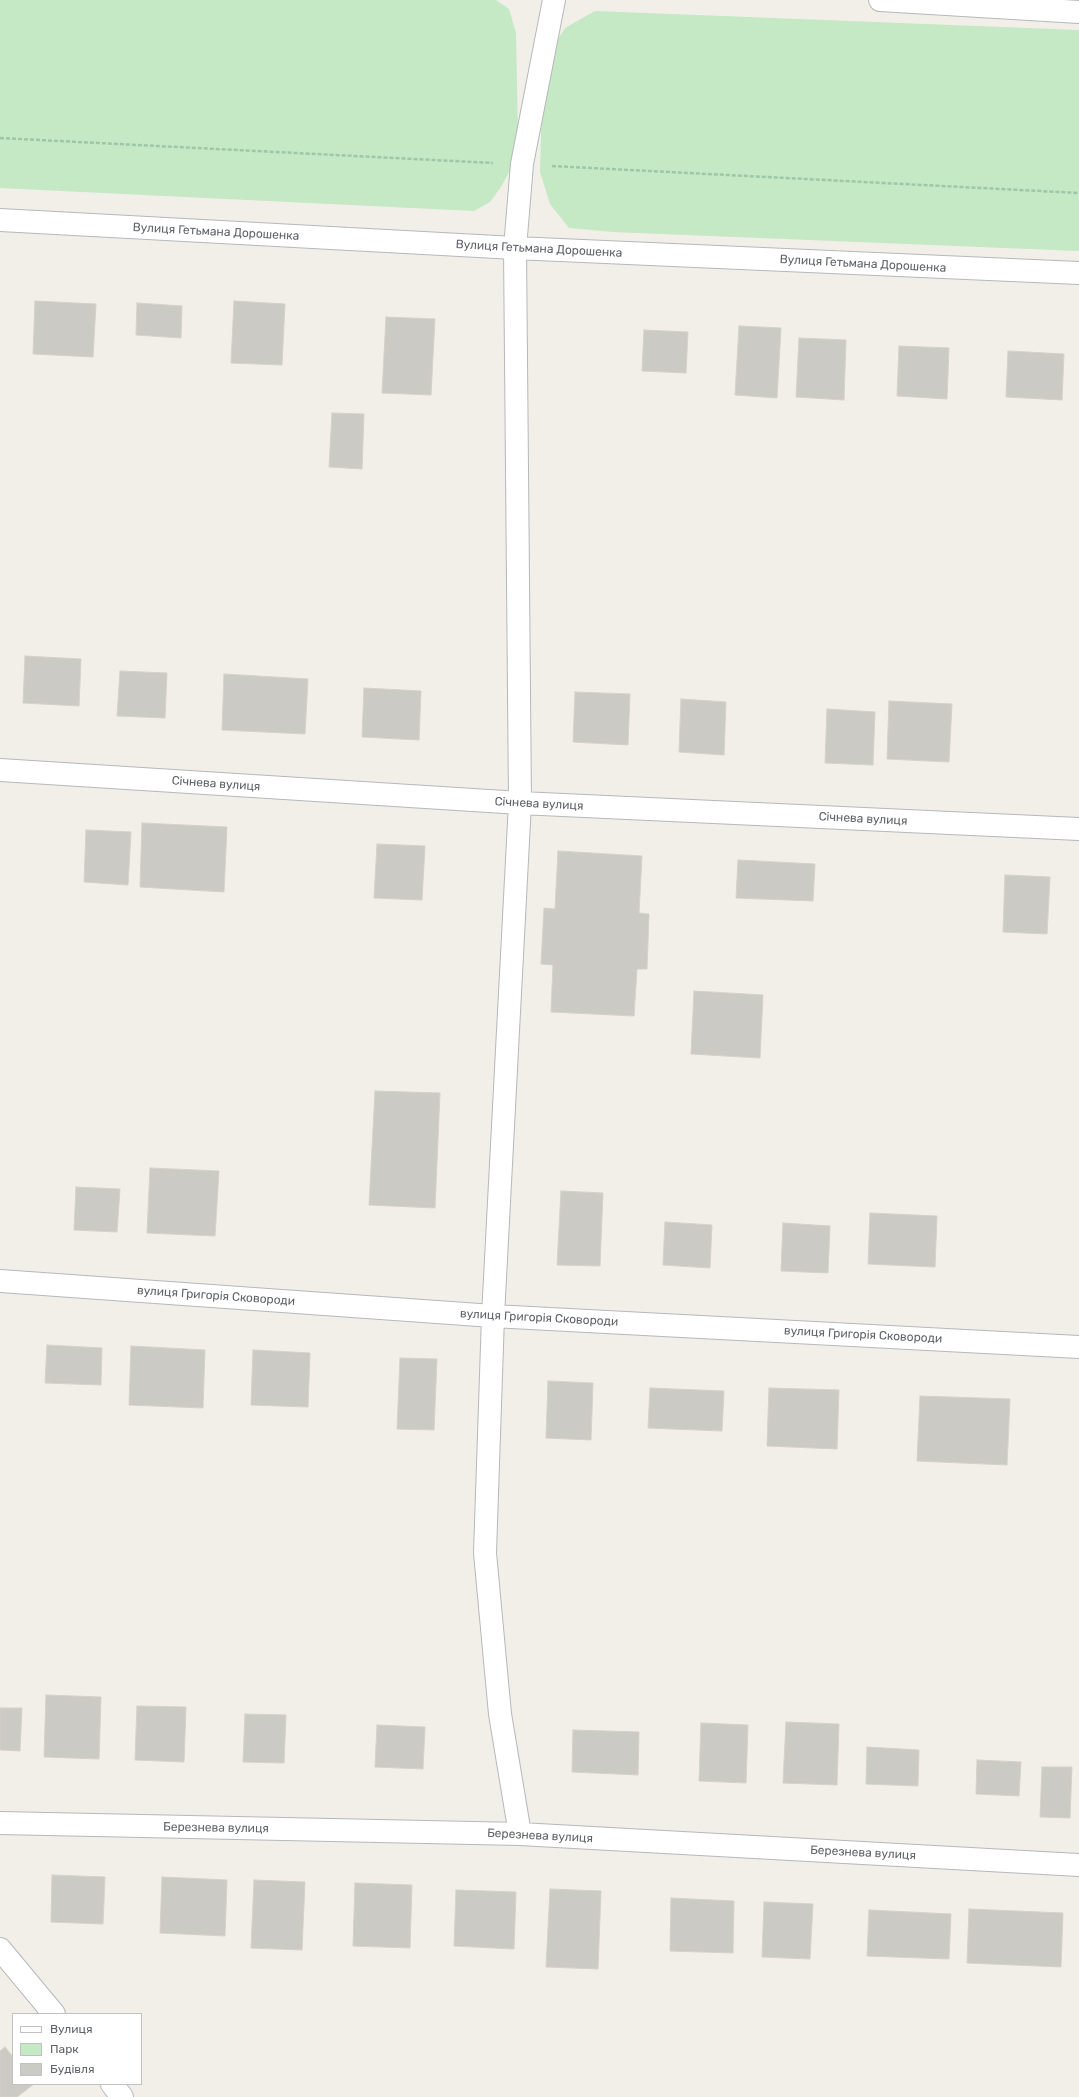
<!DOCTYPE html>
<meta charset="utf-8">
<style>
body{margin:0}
#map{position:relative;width:1079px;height:2097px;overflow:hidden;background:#f1efe8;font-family:Rubik,sans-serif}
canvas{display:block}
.legend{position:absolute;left:12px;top:2013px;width:130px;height:72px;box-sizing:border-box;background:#fff;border:1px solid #bfc1c3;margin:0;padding:5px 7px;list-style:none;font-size:12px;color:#5f6368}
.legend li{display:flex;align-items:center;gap:8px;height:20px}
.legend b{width:20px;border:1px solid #bfc1c3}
</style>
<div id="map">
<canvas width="1079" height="2097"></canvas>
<ul class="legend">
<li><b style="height:5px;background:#fff"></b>Вулиця</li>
<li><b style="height:11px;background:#c5e8c5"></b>Парк</li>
<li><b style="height:11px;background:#cccac5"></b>Будівля</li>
</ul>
</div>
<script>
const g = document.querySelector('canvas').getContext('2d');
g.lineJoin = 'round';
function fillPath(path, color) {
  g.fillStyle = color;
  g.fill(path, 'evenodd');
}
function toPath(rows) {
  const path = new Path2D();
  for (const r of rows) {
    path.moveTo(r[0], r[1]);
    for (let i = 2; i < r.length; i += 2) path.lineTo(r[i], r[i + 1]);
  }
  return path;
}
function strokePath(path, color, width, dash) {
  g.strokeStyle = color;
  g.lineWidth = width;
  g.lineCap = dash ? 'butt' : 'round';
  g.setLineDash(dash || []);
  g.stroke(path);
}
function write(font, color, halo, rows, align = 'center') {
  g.font = font + ' Rubik,sans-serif';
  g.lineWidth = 3.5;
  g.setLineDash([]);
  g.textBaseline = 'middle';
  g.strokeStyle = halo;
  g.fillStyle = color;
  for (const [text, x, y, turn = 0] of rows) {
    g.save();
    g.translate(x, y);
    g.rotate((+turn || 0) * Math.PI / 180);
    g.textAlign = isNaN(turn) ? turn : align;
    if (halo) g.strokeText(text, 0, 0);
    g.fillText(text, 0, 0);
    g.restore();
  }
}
const green = toPath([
 [0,0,496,0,509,9,516,33,518,135,510,170,501,187,490,202,474,211,0,188],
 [595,11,1079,30,1079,251,613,232,569,228,550,204,540,172,543,64,565,28]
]);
const building = toPath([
 [35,301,96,304,93,357,33,354,35,301],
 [234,301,285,304,282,365,231,363,234,301],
 [137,303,182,306,181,338,136,335,137,303],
 [386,317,435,319,431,395,382,393,386,317],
 [739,326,781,328,777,398,735,395,739,326],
 [644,330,688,332,686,373,642,371,644,330],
 [799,338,846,340,844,400,796,397,799,338],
 [899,346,949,348,947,399,897,396,899,346],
 [1008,351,1064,354,1062,400,1006,397,1008,351],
 [332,413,364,414,362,469,329,467,332,413],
 [25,656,81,659,79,706,23,703,25,656],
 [120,671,167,673,165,718,117,716,120,671],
 [224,674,308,679,305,734,222,730,224,674],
 [364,688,421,691,419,740,362,737,364,688],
 [575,692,630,694,628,745,573,742,575,692],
 [681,699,726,702,724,755,679,752,681,699],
 [889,701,952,704,949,762,887,759,889,701],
 [827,709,875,712,873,765,825,763,827,709],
 [142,823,227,827,224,892,140,887,142,823],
 [86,830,131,832,128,885,84,882,86,830],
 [377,844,425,846,422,900,374,898,377,844],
 [558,851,642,856,639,913,649,914,647,969,637,969,634,1016,551,1012,553,965,541,964,544,908,555,909,558,851],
 [738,860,815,864,813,901,736,898,738,860],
 [1005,875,1050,877,1047,934,1003,932,1005,875],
 [694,991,763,995,760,1058,691,1054,694,991],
 [375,1091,440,1093,435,1208,369,1205,375,1091],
 [150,1168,219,1171,215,1236,147,1233,150,1168],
 [76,1187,120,1189,117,1232,74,1230,76,1187],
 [561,1191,603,1193,600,1266,557,1265,561,1191],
 [870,1213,937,1216,935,1267,868,1264,870,1213],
 [665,1222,712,1225,710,1268,663,1265,665,1222],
 [783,1223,830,1226,828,1273,781,1271,783,1223],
 [47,1345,102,1348,101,1385,45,1383,47,1345],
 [131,1346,205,1350,203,1408,129,1405,131,1346],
 [253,1350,310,1353,308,1407,251,1405,253,1350],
 [400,1358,437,1359,434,1430,397,1429,400,1358],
 [548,1381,593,1383,591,1440,546,1438,548,1381],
 [650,1388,724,1391,722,1431,648,1428,650,1388],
 [769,1388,839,1390,837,1449,767,1446,769,1388],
 [920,1396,1010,1399,1007,1465,917,1461,920,1396],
 [46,1695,101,1697,99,1759,44,1757,46,1695],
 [137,1706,186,1707,184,1762,135,1760,137,1706],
 [0,1708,22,1708,20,1751,0,1750,0,1708],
 [245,1714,286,1715,284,1763,243,1762,245,1714],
 [786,1722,839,1724,837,1785,783,1783,786,1722],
 [701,1723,748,1725,746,1783,699,1781,701,1723],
 [377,1725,425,1727,423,1769,375,1767,377,1725],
 [573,1730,639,1732,638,1775,572,1772,573,1730],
 [867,1747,919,1750,918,1786,866,1784,867,1747],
 [977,1760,1021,1762,1019,1796,976,1794,977,1760],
 [1042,1767,1072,1767,1070,1818,1040,1817,1042,1767],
 [52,1875,105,1877,103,1924,51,1922,52,1875],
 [162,1877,227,1880,225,1936,160,1933,162,1877],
 [254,1880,305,1882,302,1950,251,1948,254,1880],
 [355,1883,412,1885,410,1948,353,1946,355,1883],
 [550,1889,601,1891,598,1969,546,1967,550,1889],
 [456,1890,516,1892,514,1949,454,1946,456,1890],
 [671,1898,734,1901,733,1953,670,1951,671,1898],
 [764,1902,813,1904,810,1959,762,1957,764,1902],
 [969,1909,1063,1913,1061,1967,967,1963,969,1909],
 [869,1910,951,1914,949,1959,867,1956,869,1910],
 [5,2047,13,2057,13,2084,34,2084,17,2097,0,2097,0,2051,5,2047]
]);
const path = toPath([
 [0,138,493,163],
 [552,166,1079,193]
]);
const minor = toPath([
 [880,0,1079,12],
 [0,220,515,248,1079,273],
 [0,770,520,803,1079,829],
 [0,1281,493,1316,1079,1347],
 [0,1823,520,1834,1079,1865],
 [520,1834,500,1714,485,1553,493,1316,520,803,515,248,522,164,554,0],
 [0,1949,54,2014],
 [112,2084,122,2097]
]);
const streetNames = [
 ["Вулиця Гетьмана Дорошенка",216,232,3],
 ["Вулиця Гетьмана Дорошенка",539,249,3],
 ["Вулиця Гетьмана Дорошенка",863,264,3],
 ["Січнева вулиця",216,784,4],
 ["Січнева вулиця",539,804,3],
 ["Січнева вулиця",863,819,3],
 ["вулиця Григорія Сковороди",216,1296,4],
 ["вулиця Григорія Сковороди",539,1318,3],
 ["вулиця Григорія Сковороди",863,1335,3],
 ["Березнева вулиця",216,1828,1],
 ["Березнева вулиця",540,1836,3],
 ["Березнева вулиця",863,1853,3]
];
fillPath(green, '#c5e8c5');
fillPath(building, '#cccac5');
strokePath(building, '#d6d1c6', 1);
strokePath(minor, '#b5b8bc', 24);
strokePath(path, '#9cc7a9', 2.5, [4, 2]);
strokePath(minor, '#fff', 22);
write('12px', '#5f6368', '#fff', streetNames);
</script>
